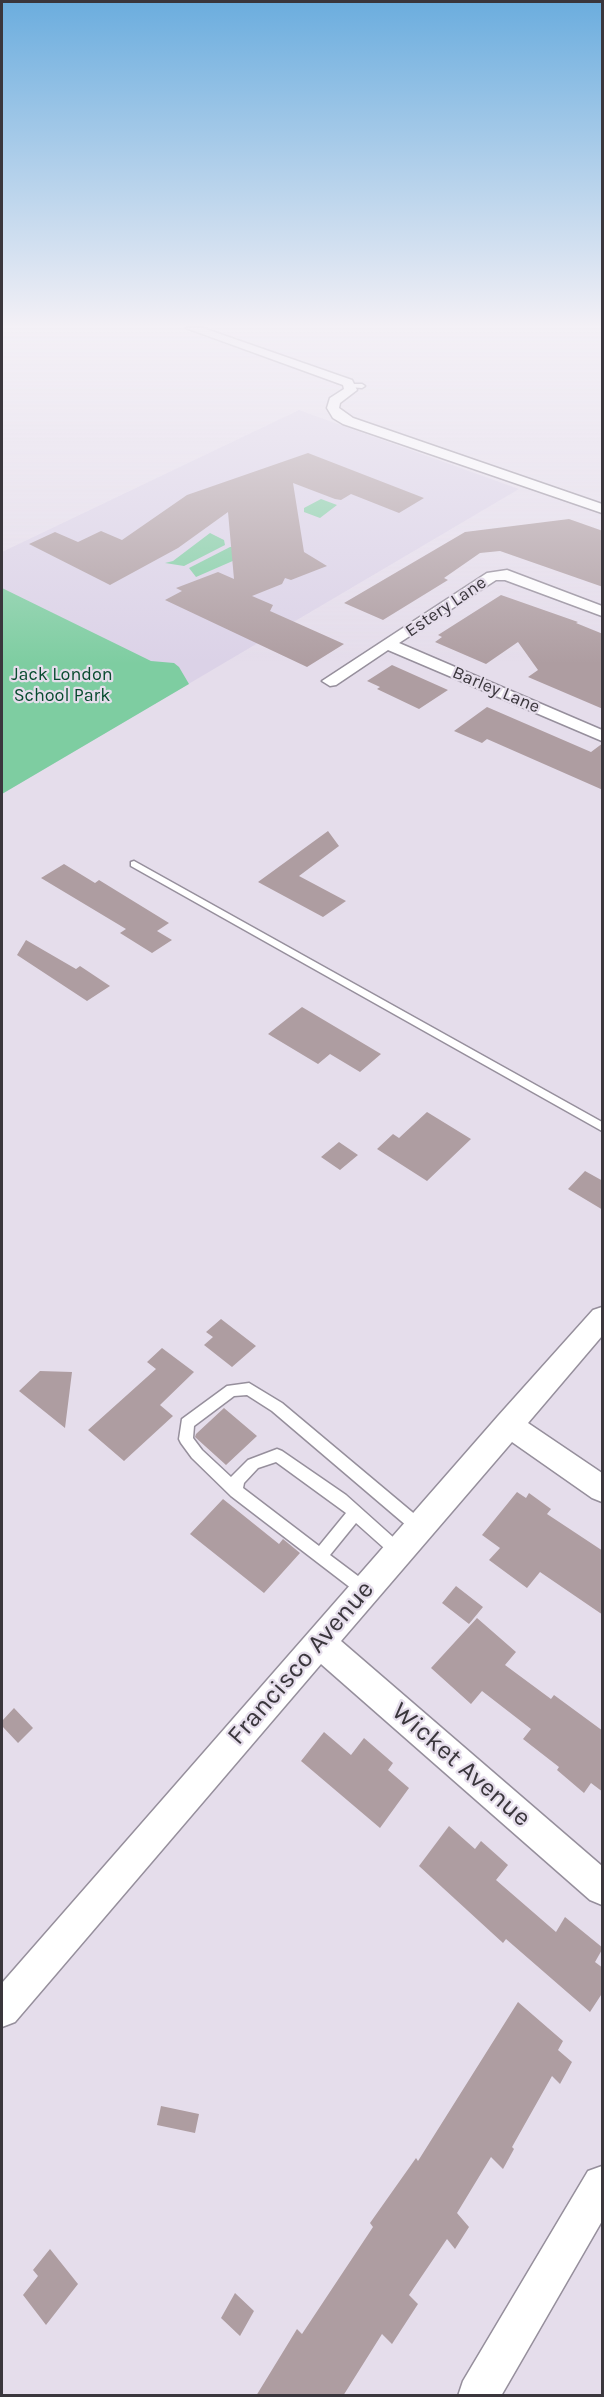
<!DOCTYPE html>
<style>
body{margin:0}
#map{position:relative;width:604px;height:2397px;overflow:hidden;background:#e5ddeb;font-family:Karla,sans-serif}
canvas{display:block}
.frame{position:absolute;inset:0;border:3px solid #3a363c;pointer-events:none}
</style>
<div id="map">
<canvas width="604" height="2397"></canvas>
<div class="frame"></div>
</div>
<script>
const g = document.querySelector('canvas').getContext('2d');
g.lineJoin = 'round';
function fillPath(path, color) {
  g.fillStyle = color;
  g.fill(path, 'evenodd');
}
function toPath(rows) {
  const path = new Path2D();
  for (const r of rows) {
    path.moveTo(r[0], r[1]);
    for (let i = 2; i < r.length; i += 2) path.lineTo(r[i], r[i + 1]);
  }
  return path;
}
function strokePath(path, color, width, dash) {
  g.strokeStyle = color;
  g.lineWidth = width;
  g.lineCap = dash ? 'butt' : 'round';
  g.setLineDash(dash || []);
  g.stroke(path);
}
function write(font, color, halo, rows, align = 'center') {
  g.font = font + ' Karla,sans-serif';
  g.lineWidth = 4.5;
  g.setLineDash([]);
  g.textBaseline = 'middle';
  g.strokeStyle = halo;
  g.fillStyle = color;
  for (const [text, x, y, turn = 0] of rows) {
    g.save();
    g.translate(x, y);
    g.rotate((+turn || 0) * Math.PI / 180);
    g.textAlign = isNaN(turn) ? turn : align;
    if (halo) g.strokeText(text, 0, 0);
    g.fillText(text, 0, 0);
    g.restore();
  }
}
const education = toPath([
 [299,410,519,489,2,794,2,552]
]);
const green = toPath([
 [321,499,337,505,320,518,304,512,304,508],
 [210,533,224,540,225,545,184,566,165,563,173,561],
 [241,546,235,560,196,577,189,568,230,547],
 [2,588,151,661,174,663,179,667,189,684,2,794]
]);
const building = toPath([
 [308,453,424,498,399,513,351,494,341,500,335,499,293,483,304,552,327,566,291,580,285,578,282,584,252,596,273,605,270,611,344,644,307,667,165,600,182,591,176,588,218,572,234,579,228,512,178,548,110,585,29,544,55,532,78,542,101,531,122,540,187,495],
 [569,519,603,531,603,587,500,551,480,553,444,578,448,580,383,620,344,603,465,532],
 [501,595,578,622,576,623,603,634,603,709,528,677,538,670,518,642,486,664,435,642,442,637,438,635],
 [392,665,448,690,419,709,377,689,380,687,367,681],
 [487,707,591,752,603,743,603,790,487,739,482,743,454,731],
 [328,831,339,846,299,876,346,901,323,917,258,882],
 [64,864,95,883,99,880,169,923,157,931,172,940,152,953,120,933,126,929,41,878],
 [26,940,76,969,80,966,110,986,87,1001,17,955],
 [302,1007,381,1054,360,1072,330,1054,318,1064,268,1034],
 [427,1112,471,1139,427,1181,377,1149,393,1134,399,1138],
 [339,1142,358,1155,340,1170,321,1157],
 [585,1171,603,1181,603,1210,568,1189],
 [221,1319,256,1346,232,1367,204,1345,213,1337,206,1332],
 [162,1348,194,1372,160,1405,173,1416,124,1461,88,1430,156,1369,147,1362],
 [40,1371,72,1372,65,1428,19,1391],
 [224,1408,257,1436,226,1465,195,1437,196,1434],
 [517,1492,526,1498,529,1493,551,1509,547,1514,603,1551,603,1615,540,1572,527,1588,489,1560,500,1548,482,1535],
 [223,1499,279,1544,283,1539,300,1553,264,1593,190,1534],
 [456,1586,483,1607,469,1624,442,1603],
 [477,1618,516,1652,505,1665,551,1699,554,1695,603,1731,603,1792,591,1783,584,1793,557,1770,559,1767,523,1739,531,1729,482,1691,471,1704,431,1668],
 [14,1708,33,1728,18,1743,2,1726,2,1721],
 [324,1732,351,1755,364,1738,393,1763,388,1770,409,1788,380,1828,301,1761],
 [449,1826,475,1849,481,1841,508,1865,496,1880,556,1932,565,1917,603,1948,595,1962,603,1968,603,1992,590,2012,506,1939,503,1943,419,1866],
 [518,2002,563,2041,558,2050,572,2062,560,2084,552,2076,512,2147,514,2149,503,2169,491,2157,457,2213,469,2227,455,2249,447,2239,409,2295,418,2304,392,2344,382,2334,343,2396,256,2396,297,2329,302,2334,373,2227,370,2223,416,2158,418,2161],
 [161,2106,199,2114,195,2133,157,2125],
 [50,2249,78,2284,46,2325,23,2295,38,2276,33,2270],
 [235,2293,254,2311,240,2336,221,2318]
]);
const service = toPath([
 [351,384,362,384,365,386,362,388,349,387,351,384],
 [134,861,602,1122,602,1131,131,866,131,862,134,861],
 [249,1383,282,1403,424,1522,426,1527,424,1532,419,1534,414,1532,272,1411,247,1395,234,1396,194,1426,193,1438,202,1450,231,1477,248,1460,277,1449,282,1451,346,1495,403,1546,405,1551,403,1556,398,1558,393,1556,356,1523,330,1555,370,1585,372,1590,370,1595,365,1597,360,1595,231,1496,192,1458,181,1443,179,1439,182,1419,227,1386,249,1383],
 [276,1462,346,1513,319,1546,243,1488,244,1483,258,1468,276,1462]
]);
const minor = toPath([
 [186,328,203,328,352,380,357,390,340,403,339,408,353,418,602,504,602,513,343,424,333,418,327,408,330,398,344,389,343,385,186,328],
 [507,570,602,606,602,616,505,580,496,580,399,643,602,730,602,741,388,650,336,685,330,686,322,681,487,573,507,570],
 [602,1307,602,1336,528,1423,602,1473,602,1502,592,1498,512,1442,341,1641,602,1866,602,1905,590,1900,321,1664,15,2022,2,2027,2,1983,498,1416,593,1310,602,1307],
 [602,2166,602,2221,501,2396,458,2396,463,2381,588,2171,602,2166]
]);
const farStreetnames = [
 ["Estery Lane",446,607,-34],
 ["Barley Lane",496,690,23]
];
const farParknames = [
 ["Jack London",62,675],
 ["School Park",62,696]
];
const nearStreetnames = [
 ["Francisco Avenue",301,1663,-49],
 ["Wicket Avenue",461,1765,41]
];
fillPath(education, '#dbd2e7');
fillPath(green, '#7ecda1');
fillPath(building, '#ae9da1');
strokePath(service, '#968f9c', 3);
strokePath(minor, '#968f9c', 3);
fillPath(service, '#fff');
fillPath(minor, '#fff');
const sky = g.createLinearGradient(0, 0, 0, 664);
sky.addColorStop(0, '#6badde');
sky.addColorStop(0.49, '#f3f0f6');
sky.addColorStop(1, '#f3f0f600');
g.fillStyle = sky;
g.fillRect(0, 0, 604, 664);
write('18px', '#3a363c', '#e5ddeb', farStreetnames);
write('18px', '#084b2f', '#e5ddeb', farParknames);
write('26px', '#3a363c', '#e5ddeb', nearStreetnames);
</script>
